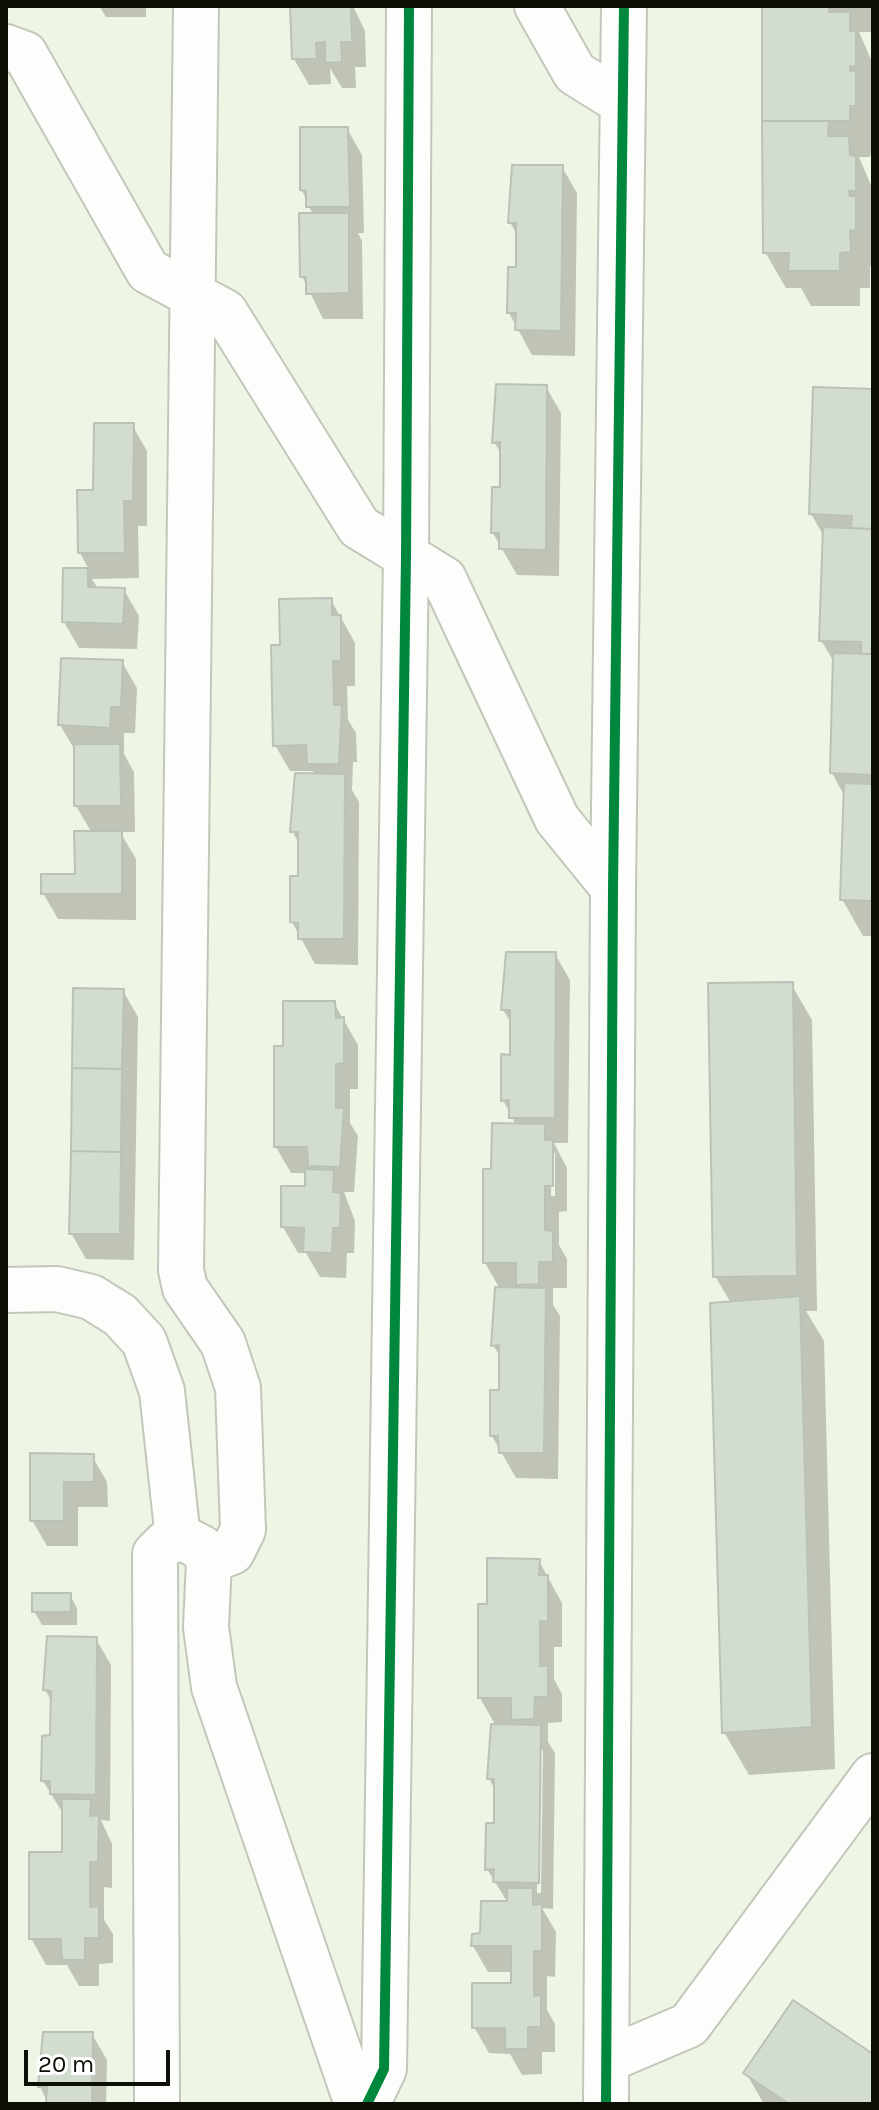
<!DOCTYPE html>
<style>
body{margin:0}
#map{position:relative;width:879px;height:2110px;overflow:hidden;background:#eff5e5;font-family:Karla,sans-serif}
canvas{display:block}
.frame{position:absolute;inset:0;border:8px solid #0c0f06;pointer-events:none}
.scale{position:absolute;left:24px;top:2050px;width:146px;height:36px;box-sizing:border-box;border:4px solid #0c0f06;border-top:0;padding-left:10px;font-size:24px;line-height:28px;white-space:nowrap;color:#0c0f06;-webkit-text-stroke:6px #fff;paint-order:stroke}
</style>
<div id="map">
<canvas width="879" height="2110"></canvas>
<div class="frame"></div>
<div class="scale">20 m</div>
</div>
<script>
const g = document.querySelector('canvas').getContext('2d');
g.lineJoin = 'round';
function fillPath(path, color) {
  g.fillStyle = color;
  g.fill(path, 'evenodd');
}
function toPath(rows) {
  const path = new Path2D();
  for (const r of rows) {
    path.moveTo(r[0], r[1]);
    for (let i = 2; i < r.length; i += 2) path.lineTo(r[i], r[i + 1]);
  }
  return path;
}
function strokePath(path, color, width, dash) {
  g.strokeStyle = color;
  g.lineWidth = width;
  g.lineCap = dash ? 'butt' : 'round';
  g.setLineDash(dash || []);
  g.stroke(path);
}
const shadow = toPath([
 [99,6,146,6,146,17,106,17],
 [292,6,353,6,365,31,366,67,355,67,356,88,342,88,330,68,331,84,309,85,294,59],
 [764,6,873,6,873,32,859,32,873,64,873,141,870,157,859,157,873,190,873,266,870,266,870,288,860,288,860,306,811,306,801,288,786,288,765,252],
 [347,129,362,155,364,233,358,233,362,241,363,319,323,319,302,276,313,215,302,190],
 [562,167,577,193,575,356,532,355,509,313,518,269,518,237,510,222],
 [546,387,561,413,559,576,517,575,493,533,502,489,502,455,494,442],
 [873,391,873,936,863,936,842,899,845,797,832,773,835,664,821,640,825,538,811,514],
 [132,425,147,451,147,526,138,526,139,578,92,579,98,589,124,590,139,616,137,649,79,648,64,622,65,570,90,571,80,553,95,492],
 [331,600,355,643,355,686,347,686,348,720,356,733,357,762,353,762,352,790,359,802,358,965,315,964,292,922,300,878,300,845,292,831,315,775,313,771,290,771,275,745,282,647],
 [122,662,137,688,135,733,124,733,124,754,134,772,135,832,120,832,136,859,136,920,58,919,43,893,77,876,92,833,76,806,76,752,60,725],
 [555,954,570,980,568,1143,554,1143,567,1168,567,1211,559,1212,559,1245,567,1259,567,1288,553,1288,553,1305,560,1316,558,1479,516,1478,492,1436,501,1392,501,1358,493,1345,500,1289,485,1263,493,1171,516,1125,503,1100,512,1057,512,1024,503,1010],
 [551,1149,555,1153,555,1196,551,1196],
 [791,984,812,1020,817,1311,806,1311,824,1341,835,1769,749,1775,724,1732,731,1303,715,1276],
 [123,991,138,1017,134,1260,86,1259,71,1233],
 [334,1003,358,1045,358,1089,350,1089,350,1123,358,1136,354,1192,344,1192,355,1221,354,1253,347,1253,346,1278,320,1277,306,1253,298,1253,283,1227,307,1188,307,1173,291,1173,276,1147,285,1048],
 [32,1455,92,1456,107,1482,108,1507,78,1507,78,1546,47,1546,32,1520],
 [539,1561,562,1603,562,1647,554,1647,554,1679,562,1694,562,1722,548,1723,548,1742,555,1753,553,1909,542,1908,556,1932,555,1977,547,1976,547,2010,555,2024,555,2052,542,2052,542,2074,522,2075,510,2054,489,2053,474,2027,513,1985,513,1972,488,1972,473,1946,508,1903,487,1869,496,1825,496,1792,489,1778,496,1726,480,1698,489,1606],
 [539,1750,543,1750,541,1893,537,1893],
 [70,1595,77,1608,77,1625,42,1625,34,1611],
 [96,1639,111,1665,110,1821,101,1820,112,1844,112,1888,104,1887,104,1920,113,1934,113,1963,99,1964,99,1986,79,1986,67,1965,46,1965,31,1938,64,1854,64,1815,43,1781,52,1737,53,1703,45,1690],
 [92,2034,107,2060,106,2104,48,2104,40,2086],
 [873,2057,873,2104,764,2104,746,2073]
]);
const building = toPath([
 [290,6,351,6,352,42,341,42,342,62,325,63,325,42,316,43,317,59,292,59,290,6],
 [762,6,829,6,829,12,850,12,850,31,856,31,856,67,850,66,850,71,856,71,856,106,850,106,850,121,762,121,762,6],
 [762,121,829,121,828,136,849,136,850,155,856,156,856,191,849,191,850,196,856,196,856,230,850,231,851,252,840,253,840,271,788,271,789,253,763,253,762,121],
 [300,127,348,127,350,207,306,207,306,191,300,190,300,127],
 [512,165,563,165,561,331,515,330,516,313,507,313,508,267,516,267,516,223,508,223,512,165],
 [299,213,349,213,349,293,306,294,306,277,300,277,299,213],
 [496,384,547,385,546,550,499,549,499,533,491,533,492,487,500,487,500,442,492,443,496,384],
 [813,387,873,389,873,529,851,528,852,516,809,514,813,387],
 [94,423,134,423,133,501,124,501,125,553,78,553,77,490,93,490,94,423],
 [823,527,873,529,873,654,861,654,861,642,819,641,823,527],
 [63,568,88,568,88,587,125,588,123,624,62,622,63,568],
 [332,598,332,615,341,615,341,661,333,661,334,705,342,705,339,764,307,764,306,745,273,746,271,645,280,645,279,599,332,598],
 [833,653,873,654,873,784,872,775,830,773,833,653],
 [61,658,123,660,121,707,111,707,110,728,58,725,61,658],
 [74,744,120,744,121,806,74,806,74,744],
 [295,773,345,774,344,939,298,939,298,923,290,922,290,876,298,876,298,832,290,832,295,773],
 [844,783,873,784,873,901,840,900,844,783],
 [74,831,122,831,122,894,41,894,41,874,75,874,74,831],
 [506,952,556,952,555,1118,509,1118,509,1100,501,1101,501,1054,510,1055,510,1010,501,1010,506,952],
 [793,982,797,1276,713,1277,708,983,793,982],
 [73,988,124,989,122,1069,72,1068,73,988],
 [283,1001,335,1001,336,1018,344,1017,344,1063,336,1064,336,1108,344,1108,340,1167,308,1166,307,1147,274,1147,274,1046,283,1046,283,1001],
 [72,1068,122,1069,121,1152,71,1151,72,1068],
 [492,1123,545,1124,545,1140,553,1140,553,1186,545,1186,545,1230,553,1231,553,1262,539,1262,539,1284,516,1285,516,1263,483,1263,483,1169,491,1169,492,1123],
 [71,1151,121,1152,120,1234,69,1234,71,1151],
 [305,1169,334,1170,333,1192,341,1193,340,1228,333,1228,332,1253,303,1252,304,1228,281,1227,281,1186,305,1186,305,1169],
 [495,1287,546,1288,544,1453,499,1453,498,1436,490,1436,490,1390,499,1390,499,1345,491,1346,495,1287],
 [800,1296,812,1727,722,1733,710,1303,800,1296],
 [30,1453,94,1454,94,1482,64,1482,64,1521,30,1521,30,1453],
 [487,1558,540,1559,539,1575,548,1575,548,1622,540,1621,540,1666,548,1666,548,1697,535,1697,534,1719,511,1720,511,1698,478,1698,478,1604,487,1604,487,1558],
 [32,1593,71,1593,71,1612,32,1612,32,1593],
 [47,1636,97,1637,96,1795,50,1794,50,1781,41,1781,42,1736,50,1735,51,1691,43,1690,47,1636],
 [491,1724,541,1725,539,1883,493,1882,494,1869,485,1870,486,1823,494,1823,494,1779,487,1779,491,1724],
 [62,1799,91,1799,90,1816,99,1815,98,1862,90,1862,90,1907,99,1906,99,1938,85,1938,85,1960,62,1960,61,1939,29,1939,29,1852,62,1852,62,1799],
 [507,1888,533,1888,533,1905,542,1904,542,1951,534,1951,534,1996,541,1995,541,2027,528,2027,528,2049,505,2049,505,2028,472,2028,472,1983,511,1983,511,1946,471,1946,472,1934,480,1933,481,1901,507,1901,507,1888],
 [793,2000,873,2054,873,2104,789,2104,743,2073,793,2000],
 [43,2032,93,2032,92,2104,46,2104,47,2087,38,2087,43,2032]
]);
const minor = toPath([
 [196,6,181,1270,185,1288,223,1343,238,1388,243,1530,232,1552,209,1561],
 [537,6,575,73,623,103],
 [6,47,25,54,148,271,225,312,359,527,444,579,557,819,613,888],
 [6,1290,57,1289,91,1297,120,1315,144,1341,162,1391,178,1539],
 [607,2060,689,2025,873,1776],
 [157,2104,155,1554,167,1542,183,1538,202,1548,209,1561,206,1627,214,1687,357,2104],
 [367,2104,384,2069,406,557,409,6],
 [606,2104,613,888,624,6]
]);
const cycleway = toPath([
 [367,2104,384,2069,406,557,409,6],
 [606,2104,613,888,624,6]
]);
fillPath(shadow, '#0003');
fillPath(building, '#d2ddd0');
strokePath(building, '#bac2b8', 2);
strokePath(minor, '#c2c7bb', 48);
strokePath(minor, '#fdfefb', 44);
strokePath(cycleway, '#00873e', 10);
</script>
